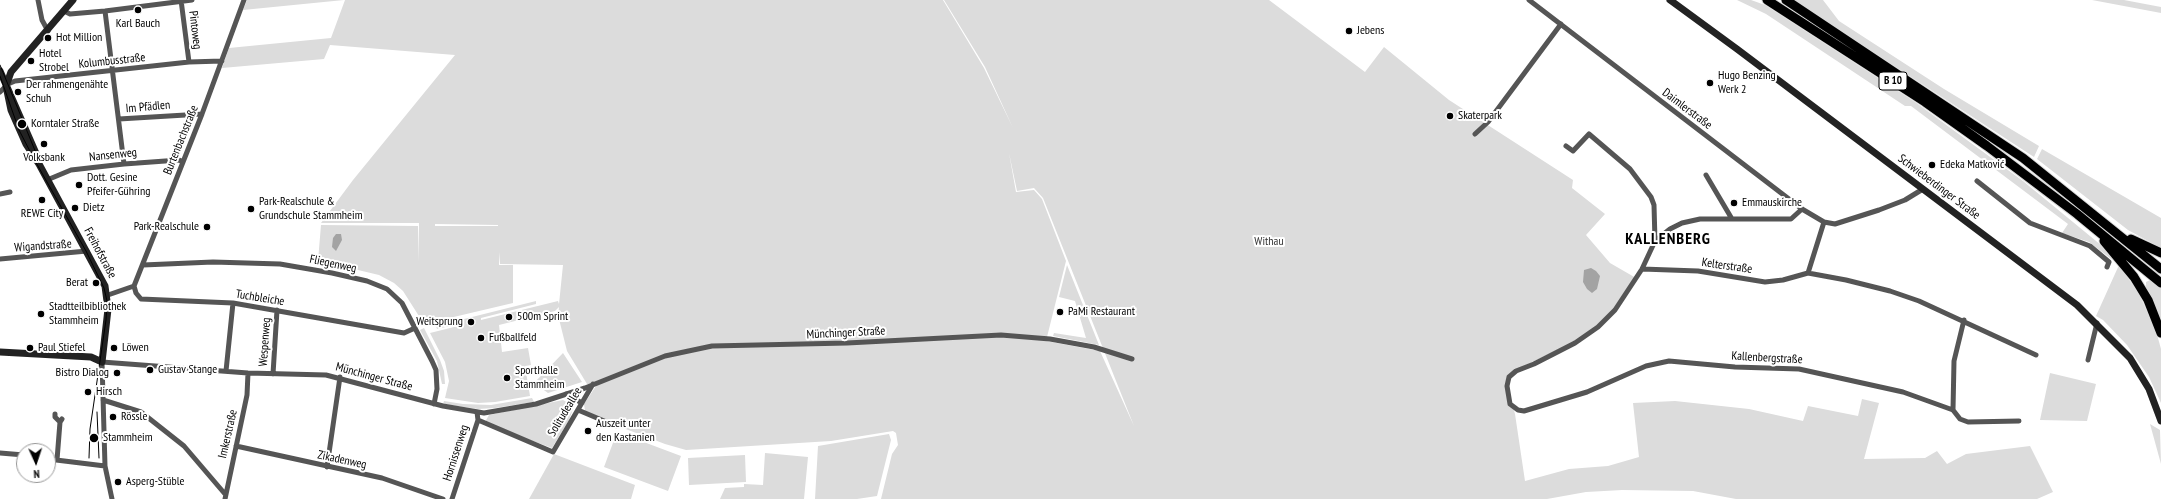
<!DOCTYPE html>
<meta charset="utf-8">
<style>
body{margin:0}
#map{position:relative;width:2161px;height:499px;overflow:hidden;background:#fff;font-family:"PT Sans Narrow",sans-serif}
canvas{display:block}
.north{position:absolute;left:16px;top:443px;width:40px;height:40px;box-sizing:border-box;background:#fff;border:1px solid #999;border-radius:50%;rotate:177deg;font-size:11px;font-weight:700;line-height:16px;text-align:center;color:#000}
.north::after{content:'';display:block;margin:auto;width:14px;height:18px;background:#000;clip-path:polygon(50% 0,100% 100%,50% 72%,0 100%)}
</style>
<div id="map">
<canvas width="2161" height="499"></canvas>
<div class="north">N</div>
</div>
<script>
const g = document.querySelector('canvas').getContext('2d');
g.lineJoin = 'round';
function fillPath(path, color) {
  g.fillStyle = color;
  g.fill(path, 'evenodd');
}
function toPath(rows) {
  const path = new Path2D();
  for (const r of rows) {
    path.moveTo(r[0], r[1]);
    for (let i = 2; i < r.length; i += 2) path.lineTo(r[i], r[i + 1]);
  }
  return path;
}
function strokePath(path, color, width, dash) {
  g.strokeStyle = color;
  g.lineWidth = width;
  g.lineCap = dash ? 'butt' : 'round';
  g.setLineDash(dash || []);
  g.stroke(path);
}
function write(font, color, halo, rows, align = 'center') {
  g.font = font + ' "PT Sans Narrow",sans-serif';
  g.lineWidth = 4;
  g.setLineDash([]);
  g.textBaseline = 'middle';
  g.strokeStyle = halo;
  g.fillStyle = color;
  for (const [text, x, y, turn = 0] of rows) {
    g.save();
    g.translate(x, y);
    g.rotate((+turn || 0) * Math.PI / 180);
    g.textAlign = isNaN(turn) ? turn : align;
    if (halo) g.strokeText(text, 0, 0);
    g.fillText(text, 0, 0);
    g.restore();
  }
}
const green = toPath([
 [247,0,344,0,243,10],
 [345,0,943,0,984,68,1013,128,985,67,944,0,1269,0,1365,72,1384,47,1449,100,1573,180,1572,188,1605,214,1586,235,1610,263,1636,278,1615,310,1586,336,1516,370,1507,386,1515,414,1525,481,1569,469,1608,466,1639,457,1633,403,1675,401,1749,409,1803,421,1808,406,1858,416,1862,399,1879,403,1864,459,1925,458,1937,451,1947,464,1966,454,2030,446,2053,492,2037,499,1736,499,1693,491,1622,490,1586,492,1547,499,881,499,892,454,898,445,896,433,893,431,831,441,686,450,665,444,610,423,585,411,584,404,596,386,587,384,567,351,558,315,559,307,555,311,499,325,502,352,528,348,531,365,525,366,530,396,495,402,478,403,445,398,449,381,445,362,430,333,454,327,454,325,437,329,436,326,536,301,536,304,481,318,481,320,558,301,559,304,563,265,500,264,499,252,499,265,513,265,513,303,424,324,403,291,394,283,379,275,337,265,339,260,337,265,318,261,321,225,418,226,419,262,419,223,321,223,353,180,455,55,330,45,324,59,222,68,229,48,331,38],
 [1009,153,1017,191,1034,188,1043,198,1134,426,1100,351,1046,341,1066,261,1042,199,1034,190,1016,192],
 [435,224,498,225,498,226,435,226],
 [1737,0,1751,0,1765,5,1915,102,2023,181,2107,250,2119,265,2139,294,2156,331,2161,349,2161,403,2149,377,2127,345,2103,320,2096,316,2119,265,2089,242,2062,233,2068,224,1911,106,1905,106,1766,14],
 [1793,0,1823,0,1839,21,1944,89,2039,146,2034,157],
 [2092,0,2124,0,2161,7,2161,13],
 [2042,149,2161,218,2161,248,2128,230,2037,159],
 [1067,265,1099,345,1053,336,1054,333,1086,338,1075,301,1059,297],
 [2150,280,2161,287,2161,323,2146,289,2146,282],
 [424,328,440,360,444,371,445,384,442,384,437,361,420,330],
 [563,353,582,382,548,393,534,383],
 [2050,373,2096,384,2087,421,2040,420],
 [532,398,534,402,495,408,478,409,443,404,444,401,463,404,491,405],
 [563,400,574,406,569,420,552,448,503,430,485,422,489,415],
 [2150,424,2160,430,2161,464],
 [617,432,681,456,668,491,604,467],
 [889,434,891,440,877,496,857,499,815,499,818,446],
 [765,453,808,457,804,499,720,499,725,488,744,487,744,484,763,485],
 [554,454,635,485,631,499,529,499],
 [745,455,746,482,689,485,688,458]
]);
const water = toPath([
 [336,234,341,234,342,240,336,251,332,247,333,238],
 [1591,268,1596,271,1600,276,1597,289,1592,293,1587,289,1583,282,1584,270]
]);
const street = toPath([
 [38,0,42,20,48,31],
 [181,0,189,62],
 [1529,0,1802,209,1824,222,1835,224,1879,210,1905,200,1923,189],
 [64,11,70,14,105,11,192,0],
 [105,11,124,164],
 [0,92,8,84,15,81,189,62,222,61],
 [119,119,202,114],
 [1475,134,1488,122,1561,24],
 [1566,146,1573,151,1589,134,1630,169,1651,197,1654,205,1655,241],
 [1706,175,1732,219],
 [47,180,71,170,124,164,179,160,183,162],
 [1977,181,2030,223,2090,246,2109,262,2107,267],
 [0,194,10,192],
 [1802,209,1791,219,1700,219,1682,223,1670,229,1655,241,1642,269,1615,310,1598,327,1575,343,1534,364,1516,371,1509,377,1507,386,1510,404,1518,410,1524,411,1587,392,1646,366,1669,361,1735,367,1799,369,1903,392,1953,410,1960,419,1968,422,2019,421],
 [0,259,87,251],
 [143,265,213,262,280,264,332,273,367,281,387,289,402,303,432,361,436,370,437,389,434,404],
 [1642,269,1698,271,1765,282,1783,280,1808,273,1846,280,1890,291,1919,301,2036,355],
 [1808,273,1824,222],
 [134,286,202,114,244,0],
 [134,286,136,293,141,299,233,303,404,333,415,328],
 [108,295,134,286],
 [2088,360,2097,323],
 [226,371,233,303],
 [273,374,277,310],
 [566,394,582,403],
 [103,400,141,412,184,446,225,494],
 [578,410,616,426],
 [1953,410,1954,361,1964,320],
 [55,414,55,417,60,422],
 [478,420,553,452,593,384],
 [236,446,382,478,443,499],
 [0,453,24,455],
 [48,459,105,466],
 [57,460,60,422,62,419],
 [327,467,340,377],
 [112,499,105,466,102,362,248,373,326,375,443,406,484,413,536,404,585,388,665,356,712,346,847,343,1001,335,1050,339,1094,347,1132,359],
 [225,499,247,395,248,373],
 [452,499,478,420,477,412]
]);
const secondary = toPath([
 [1670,0,1737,49,2077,305,2130,358,2149,389,2161,421],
 [0,71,38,158],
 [0,352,91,357,102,362,108,309,105,286,39,164,26,144,11,110,6,86,11,72,73,0]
]);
const highway = toPath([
 [1767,0,1925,102,1987,146,2077,214,2161,283],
 [1786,0,2023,158,2161,269],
 [2131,239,2161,253],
 [2104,241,2134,277,2148,300,2161,333]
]);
const tram = toPath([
 [0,65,36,153],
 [0,76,19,130,34,159,86,251,104,288,107,301,106,320,90,429,89,458],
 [97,412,99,458]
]);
const markers = [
 [138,10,4,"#000"],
 [1349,31,4,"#000"],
 [48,38,4,"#000"],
 [31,61,4,"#000"],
 [1710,83,4,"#000"],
 [18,92,4,"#000"],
 [1450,116,4,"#000"],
 [22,124,5,"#000"],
 [44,144,4,"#000"],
 [1932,165,4,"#000"],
 [79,185,4,"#000"],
 [42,200,4,"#000"],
 [1734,203,4,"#000"],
 [75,208,4,"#000"],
 [251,209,4,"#000"],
 [207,227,4,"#000"],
 [96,283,4,"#000"],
 [1060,312,4,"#000"],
 [41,314,4,"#000"],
 [509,317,4,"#000"],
 [471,322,4,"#000"],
 [481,338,4,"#000"],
 [30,348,4,"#000"],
 [114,348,4,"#000"],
 [150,370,4,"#000"],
 [117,373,4,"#000"],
 [507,378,4,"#000"],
 [88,392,4,"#000"],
 [113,417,4,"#000"],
 [588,431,4,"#000"],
 [94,438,5,"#000"],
 [118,482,4,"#000"]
];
const shields = [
 [1893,81,28]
];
const shieldNames = [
 ["B 10",1893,81]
];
const poiNames = [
 ["Karl Bauch",138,24,"center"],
 ["Jebens",1357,31],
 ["Hot Million",56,38],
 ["Hotel",39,54],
 ["Strobel",39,68],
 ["Hugo Benzing",1718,76],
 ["Werk 2",1718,90],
 ["Der rahmengenähte",26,85],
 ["Schuh",26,99],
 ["Skaterpark",1458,116],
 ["Korntaler Straße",31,124],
 ["Volksbank",44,158,"center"],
 ["Edeka Matković",1940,165],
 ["Dott. Gesine",87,178],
 ["Pfeifer-Gühring",87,192],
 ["Park-Realschule &",259,202],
 ["Grundschule Stammheim",259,216],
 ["Emmauskirche",1742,203],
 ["Dietz",83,208],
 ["REWE City",42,214,"center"],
 ["Park-Realschule",199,227,"right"],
 ["Berat",88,283,"right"],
 ["Stadtteilbibliothek",49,307],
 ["Stammheim",49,321],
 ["PaMi Restaurant",1068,312],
 ["500m Sprint",517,317],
 ["Weitsprung",463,322,"right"],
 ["Fußballfeld",489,338],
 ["Paul Stiefel",38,348],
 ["Löwen",122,348],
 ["Gustav Stange",158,370],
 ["Sporthalle",515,371],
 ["Stammheim",515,385],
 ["Bistro Dialog",109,373,"right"],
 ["Hirsch",96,392],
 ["Rössle",121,417],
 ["Auszeit unter",596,424],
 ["den Kastanien",596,438],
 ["Stammheim",103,438],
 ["Asperg-Stüble",126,482]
];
const streetNames = [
 ["Pintoweg",195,30,83],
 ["Kolumbusstraße",112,61,-6],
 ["Im Pfädlen",148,107,-5],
 ["Daimlerstraße",1687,109,37],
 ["Burtenbachstraße",181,140,-68],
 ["Nansenweg",113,155,-6],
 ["Schwieberdinger Straße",1939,187,37],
 ["Wigandstraße",43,246,-4],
 ["Freihofstraße",100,253,62],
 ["Fliegenweg",333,264,12],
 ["Kelterstraße",1727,266,8],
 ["Tuchbleiche",260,298,9],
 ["Münchinger Straße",846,333,-3],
 ["Wespenweg",265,342,-86],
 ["Kallenbergstraße",1767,358,3],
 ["Münchinger Straße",374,377,15],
 ["Solitudeallee",565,412,-59],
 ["Imkerstraße",228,434,-77],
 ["Hornissenweg",456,453,-72],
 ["Zikadenweg",342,460,12]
];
const parkNames = [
 ["Withau",1269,242]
];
const districtNames = [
 ["KALLENBERG",1668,239]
];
fillPath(green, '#dcdcdc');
fillPath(water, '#a3a3a3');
strokePath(highway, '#dbdbdb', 11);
strokePath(street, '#555', 5);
strokePath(secondary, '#222', 7);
strokePath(highway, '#000', 9);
strokePath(tram, '#000', 1);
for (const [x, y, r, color] of markers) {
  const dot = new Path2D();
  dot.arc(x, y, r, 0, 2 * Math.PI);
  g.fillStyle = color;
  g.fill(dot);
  strokePath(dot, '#fff', 1.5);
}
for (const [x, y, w] of shields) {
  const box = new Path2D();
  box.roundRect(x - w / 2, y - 9, w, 18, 3);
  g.fillStyle = '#fff';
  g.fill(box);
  strokePath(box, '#000', 1);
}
write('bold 11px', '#000', null, shieldNames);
write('12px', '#000', '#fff', poiNames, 'left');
write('12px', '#000', '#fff', streetNames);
write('12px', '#333', '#fff', parkNames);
g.letterSpacing = '1px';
write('bold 16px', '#000', '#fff', districtNames);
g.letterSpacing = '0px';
</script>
